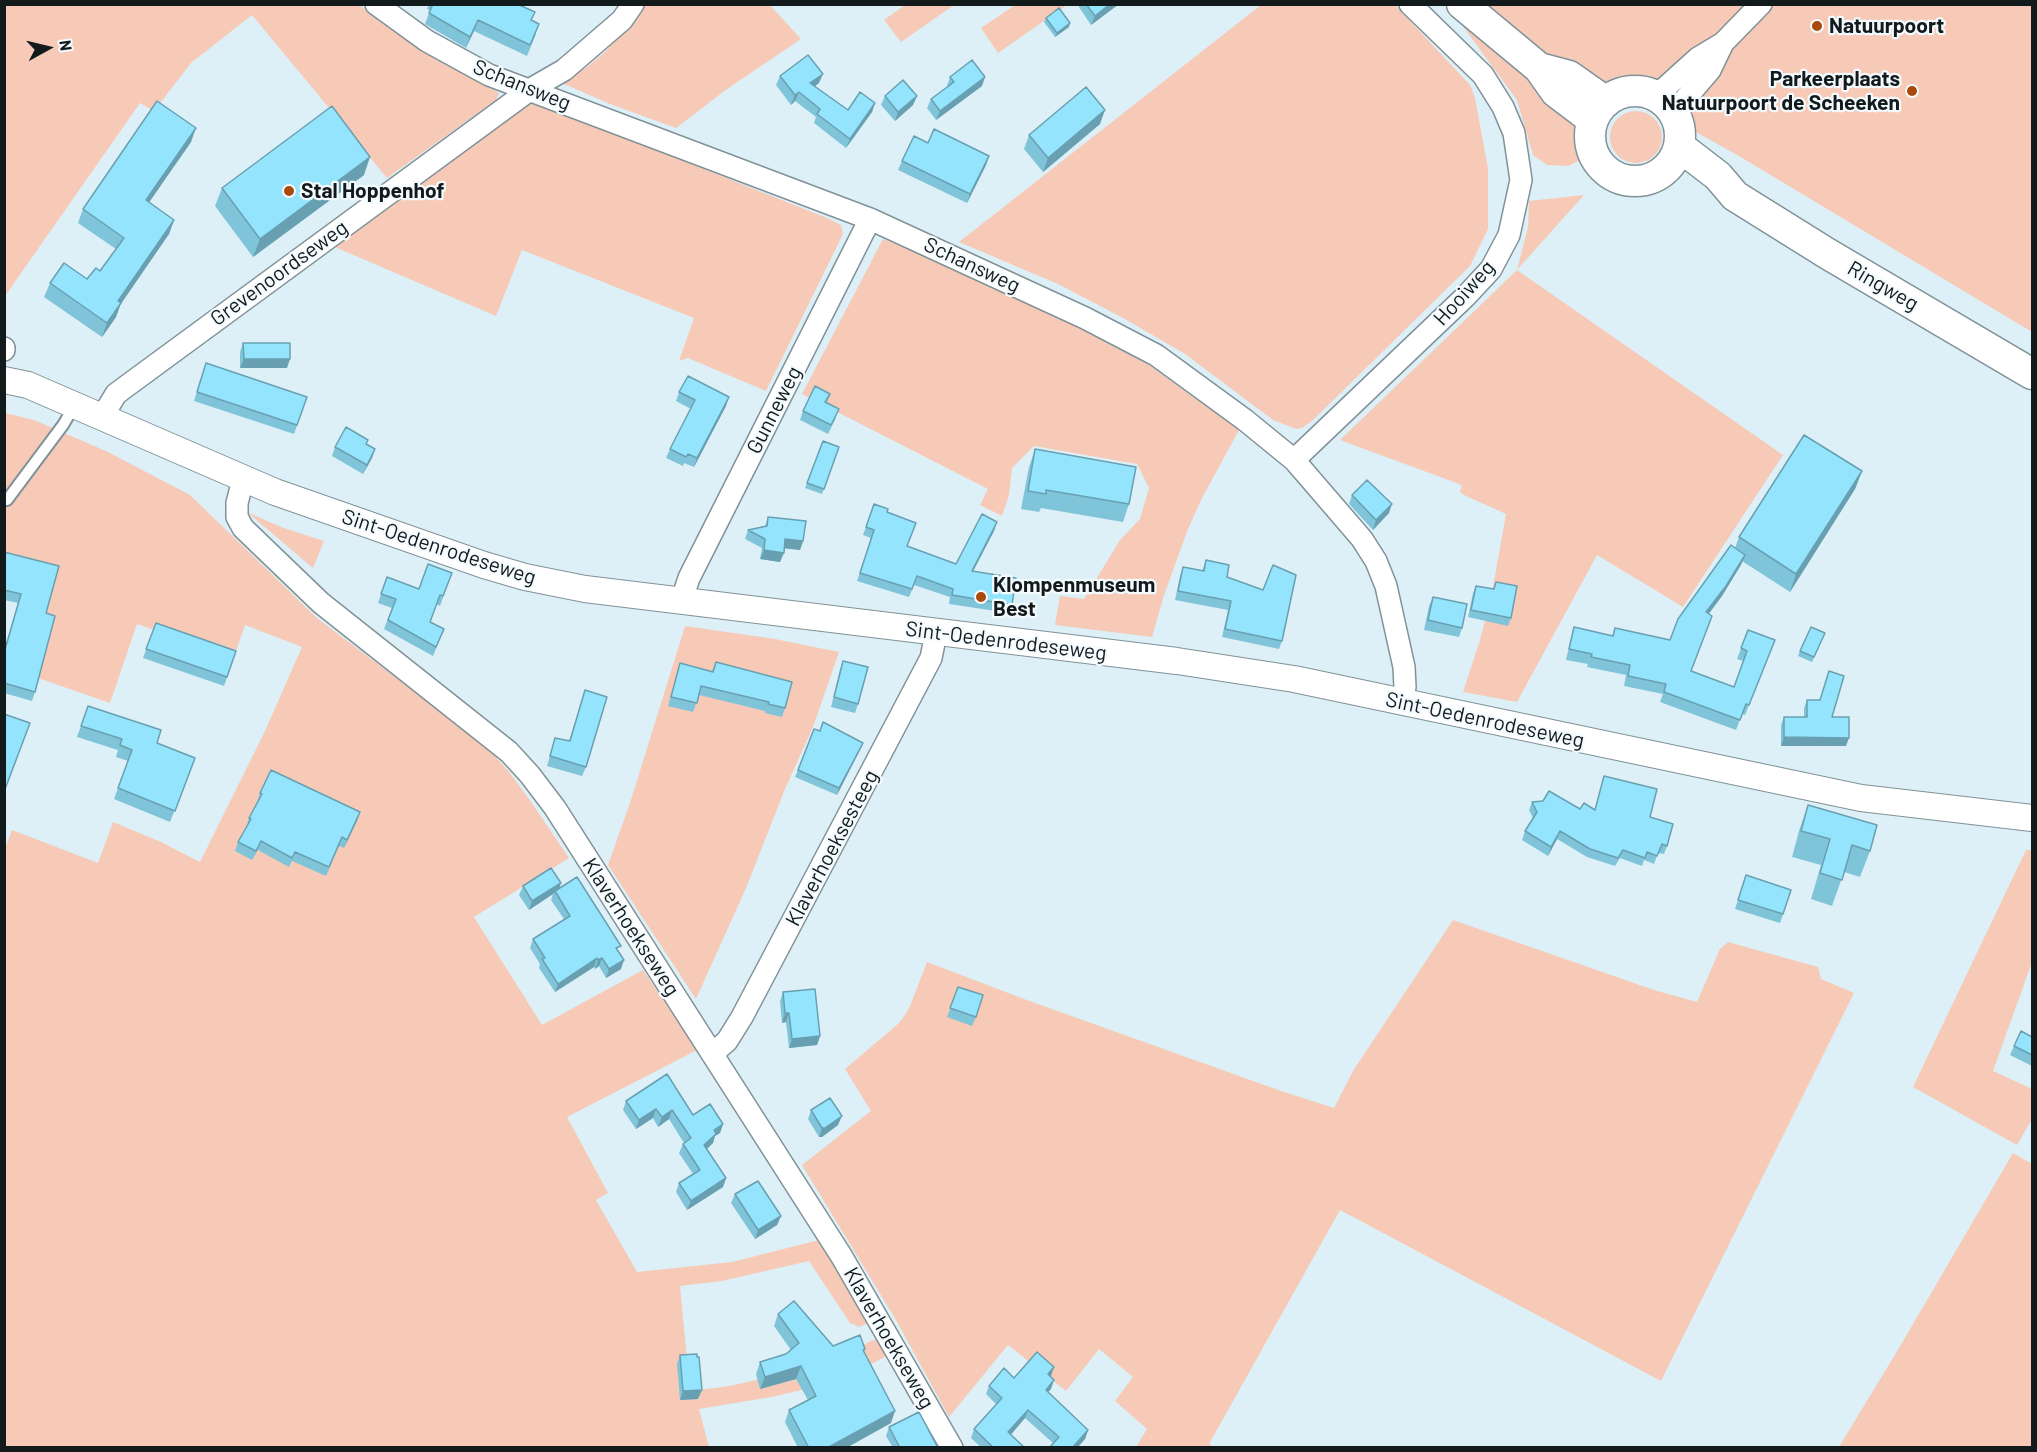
<!DOCTYPE html>
<style>
body{margin:0}
#map{position:relative;width:2037px;height:1452px;overflow:hidden;background:#ddf0f7;font-family:Barlow,sans-serif}
canvas{display:block}
.frame{position:absolute;inset:0;border:6px solid #131a1c;pointer-events:none}
.north{position:absolute;left:18px;top:18px;width:60px;height:60px;-webkit-text-stroke:4px #f3fbfe;paint-order:stroke;rotate:82deg;font-size:16px;font-weight:700;line-height:24px;text-align:center;color:#131a1c}
.north::after{content:'';display:block;margin:auto;width:21px;height:27px;background:#131a1c;clip-path:polygon(50% 0,100% 100%,50% 72%,0 100%)}
</style>
<div id="map">
<canvas width="2037" height="1452"></canvas>
<div class="frame"></div>
<div class="north">N</div>
</div>
<script>
const g = document.querySelector('canvas').getContext('2d');
g.lineJoin = 'round';
function fillPath(path, color) {
  g.fillStyle = color;
  g.fill(path, 'evenodd');
}
function toPath(rows) {
  const path = new Path2D();
  for (const r of rows) {
    if (r.length === 3) {
      path.moveTo(r[0] + r[2], r[1]);
      path.arc(r[0], r[1], r[2], 0, 2 * Math.PI);
      continue;
    }
    path.moveTo(r[0], r[1]);
    for (let i = 2; i < r.length; i += 2) path.lineTo(r[i], r[i + 1]);
  }
  return path;
}
function strokePath(path, color, width, dash) {
  g.strokeStyle = color;
  g.lineWidth = width;
  g.lineCap = dash ? 'butt' : 'round';
  g.setLineDash(dash || []);
  g.stroke(path);
}
function write(font, color, halo, rows, align = 'center') {
  g.font = font + ' Barlow,sans-serif';
  g.lineWidth = 4.5;
  g.setLineDash([]);
  g.textBaseline = 'middle';
  g.strokeStyle = halo;
  g.fillStyle = color;
  for (const [text, x, y, turn = 0] of rows) {
    g.save();
    g.translate(x, y);
    g.rotate((+turn || 0) * Math.PI / 180);
    g.textAlign = isNaN(turn) ? turn : align;
    if (halo) g.strokeText(text, 0, 0);
    g.fillText(text, 0, 0);
    g.restore();
  }
}
const green = toPath([
 [5,5,359,5,396,31,499,93,496,100,387,178,252,15,191,63,154,111,140,103,5,296],
 [638,5,770,5,801,39,727,89,676,128,610,104,564,84,567,79,587,67,606,51,622,31],
 [905,5,905,4,954,5,901,42,884,20],
 [1015,5,1067,5,998,53,981,28],
 [1261,5,1395,5,1470,85,1475,98,1488,168,1488,229,1470,266,1313,420,1302,428,1296,429,1273,420,1185,354,1125,319,1058,284,959,242],
 [1479,5,2032,5,2032,332,1739,156,1613,86,1599,84,1567,67,1489,13],
 [1456,17,1516,69,1573,113,1580,127,1585,158,1568,166,1547,165,1533,155,1517,100],
 [532,101,827,218,841,225,843,234,766,391,688,358,679,361,694,318,522,250,496,316,330,245],
 [1636,137,26],
 [1584,195,1517,270,1783,455,1683,607,1597,555,1517,702,1463,692,1480,640,1491,598,1506,514,1464,495,1460,492,1462,485,1340,440,1517,270,1528,227,1529,201],
 [883,239,983,279,1081,325,1139,358,1239,430,1202,498,1188,529,1164,595,1152,637,1055,625,1060,596,1084,599,1120,540,1140,519,1149,488,1137,464,1034,446,1012,468,1009,495,1002,516,980,505,988,489,802,394],
 [5,413,34,420,108,452,190,495,317,618,485,745,509,772,529,799,569,858,474,917,542,1025,643,970,697,1050,567,1117,608,1193,596,1200,637,1272,732,1262,819,1240,869,1323,859,1327,850,1323,809,1261,722,1281,680,1286,690,1391,730,1386,786,1373,850,1351,878,1338,888,1355,853,1374,815,1387,771,1397,699,1409,709,1447,5,1447,4,851,12,830,98,863,113,822,161,842,200,862,265,731,302,647,245,625,234,657,137,624,110,703,38,678,5,554],
 [247,512,281,527,324,541,313,568],
 [685,626,775,639,839,652,813,727,785,789,746,888,696,999,608,865,631,800],
 [2026,850,2032,850,2032,962,1993,1071,2032,1089,2032,1119,2017,1145,1913,1087],
 [1453,920,1654,990,1697,1002,1720,949,1728,942,1818,967,1821,979,1854,993,1661,1381,1340,1210,1209,1444,1215,1447,1136,1447,1147,1429,1115,1401,1133,1377,1099,1349,1066,1391,1008,1345,949,1417,896,1320,802,1165,871,1111,845,1069,899,1023,905,1015,910,1006,927,962,1024,999,1281,1091,1334,1108,1353,1071],
 [2013,1153,2032,1164,2032,1447,1839,1447,1899,1348]
]);
const service = toPath([
 [7,500,63,425,75,405]
]);
const minor = toPath([
 [376,4,427,41,489,75,870,219,1085,318,1156,355,1245,420,1294,460,1362,539,1376,561,1386,586,1404,667,1405,687,1402,702],
 [1656,96,1698,58,1723,43,1761,4],
 [1674,112,1710,70,1723,43],
 [4,348,4,350],
 [102,417,116,394,124,388,531,89,564,70,622,20,633,4],
 [1294,460,1465,297,1491,269,1509,235,1521,180,1514,133,1503,107,1483,75,1410,4],
 [243,480,237,503,237,517,243,528,321,603,509,752,530,775,555,808,842,1257,952,1448],
 [681,602,689,578,870,219],
 [712,1054,727,1041,742,1017,931,658,936,633]
]);
const tertiary = toPath([
 [4,380,28,385,275,492,484,565,525,577,585,589,1177,661,1294,679,1861,798,2032,818]
]);
const secondary = toPath([
 [1462,4,1539,68,1556,92,1593,120],
 [1539,68,1569,76,1606,102],
 [1635,136,45],
 [1679,146,1718,176,1735,196,1828,254,2032,374]
]);
const wall = toPath([
 [429,4,517,4,532,20,536,34,527,56,474,31,466,48,425,24,430,10,427,9],
 [1077,4,1119,4,1091,25],
 [1046,18,1069,27,1055,37,1044,22],
 [780,76,819,83,815,86,848,110,875,103,872,112,846,148,814,123,816,117,795,101,791,105,776,85],
 [950,77,982,86,936,120,927,108,931,99,947,87,947,86],
 [885,96,917,96,913,105,895,121,881,105],
 [1100,124,1043,172,1024,149,1029,135],
 [191,142,149,202,174,220,169,234,121,303,116,317,102,337,44,297,50,283,87,279,100,271,116,249,78,223,83,209],
 [989,156,986,165,967,203,898,170,902,161],
 [364,175,253,257,215,206,222,188],
 [243,343,287,368,240,368,240,352],
 [206,363,307,397,294,434,194,401],
 [679,392,726,406,694,467,684,463,683,466,666,458,670,449,691,409,676,401],
 [830,394,827,403,836,418,828,434,800,420,803,411],
 [823,441,839,447,822,494,805,488],
 [366,444,375,449,372,458,363,474,332,456,335,447],
 [1035,449,1129,504,1123,522,1041,508,1039,512,1021,509,1029,467],
 [1862,471,1855,489,1790,592,1742,561,1722,596,1709,614,1691,671,1734,687,1743,661,1737,659,1748,630,1775,640,1745,715,1742,714,1736,730,1660,702,1663,694,1624,686,1626,675,1587,667,1588,664,1566,660,1571,638,1574,627,1612,636,1615,628,1670,640,1735,548,1739,537],
 [1352,495,1389,513,1373,530,1349,504],
 [874,504,887,512,907,546,956,564,994,531,973,571,1012,605,1009,613,949,604,950,597,914,585,909,597,857,581,871,538,863,535],
 [768,517,803,541,800,550,784,548,780,562,760,559,762,548,745,539,748,530,765,526],
 [4,552,46,613,35,692,32,701,4,693,4,650,18,603,4,600],
 [1206,560,1227,577,1282,641,1279,649,1222,637,1228,610,1175,600,1180,576,1183,567,1202,571],
 [452,573,440,606,436,604,430,622,444,629,433,656,384,629,392,608,378,603,387,577,418,589],
 [1496,582,1511,618,1508,626,1468,617,1473,593,1476,586,1493,589],
 [1433,597,1462,628,1459,637,1424,630,1429,606],
 [156,623,236,651,224,686,143,658],
 [1823,638,1812,662,1798,656,1800,651],
 [843,661,858,704,855,713,831,707,840,670],
 [716,662,785,708,782,717,765,713,765,711,699,695,693,712,668,706,680,663,712,671],
 [1829,671,1832,717,1846,746,1781,746,1781,725,1784,717,1804,717,1804,708,1807,700,1820,700],
 [585,690,586,767,582,776,547,766,555,738,569,741],
 [88,706,157,743,195,758,170,822,114,799,128,761,116,757,118,750,77,737],
 [823,722,863,743,860,750,837,795,795,777,814,729,820,731],
 [1604,776,1650,817,1667,846,1664,854,1658,853,1654,864,1644,860,1642,866,1620,858,1615,866,1587,857,1557,839,1548,856,1522,840,1525,831,1533,818,1529,810,1532,802,1580,809,1595,809],
 [260,793,360,812,344,848,339,846,326,876,292,861,289,867,258,850,252,860,235,851,238,842,247,827,246,827,249,818,257,802],
 [1808,805,1870,851,1860,877,1844,872,1832,906,1811,899,1821,865,1792,857,1799,831],
 [1743,885,1791,890,1780,923,1735,909],
 [523,886,559,889,618,952,621,969,606,978,599,966,595,969,594,967,555,992,539,968,540,964,530,948,533,939,564,919,551,900,553,894,529,910,519,895],
 [958,987,976,1017,972,1026,947,1017],
 [783,992,820,1036,817,1045,789,1048,786,1022,782,1023,780,1001],
 [2032,1037,2032,1066,2010,1055,2014,1046],
 [626,1101,693,1115,723,1124,720,1133,715,1136,713,1143,707,1149,726,1178,723,1187,687,1210,676,1192,679,1183,693,1174,679,1153,683,1144,684,1143,669,1119,658,1127,653,1118,636,1129,623,1110],
 [811,1110,838,1125,822,1137,819,1137,808,1119],
 [735,1194,781,1216,777,1225,755,1239,731,1203],
 [778,1314,833,1346,865,1349,864,1352,891,1423,846,1448,798,1448,785,1422,789,1410,808,1400,796,1379,760,1389,756,1374,760,1362,786,1354,791,1350,774,1326],
 [680,1355,698,1399,680,1400,677,1364],
 [1050,1376,1051,1389,1048,1392,1088,1430,1085,1439,1077,1448,1049,1448,1053,1443,1025,1418,1011,1435,1025,1448,982,1448,971,1438,974,1429,996,1404,986,1394,989,1386,1014,1378],
 [889,1427,938,1448,893,1448,886,1436]
]);
const shadedWall = toPath([
 [1110,4,1119,4,1091,25,1095,16],
 [478,20,474,31,466,48,470,37],
 [1070,23,1069,27,1055,37,1057,33],
 [823,74,819,83,807,92,810,83],
 [985,77,982,86,936,120,940,111],
 [799,92,795,101,791,105,795,95],
 [917,96,913,105,895,121,898,112],
 [875,103,872,112,846,148,850,139],
 [1105,110,1100,124,1043,172,1048,158],
 [196,128,191,142,141,214,146,200],
 [989,156,986,165,967,203,970,194],
 [370,157,364,175,253,257,260,239],
 [174,220,169,234,114,314,121,303,116,317,102,337,107,323,118,301],
 [244,359,290,359,287,368,240,368],
 [729,397,726,406,694,467,697,458],
 [375,449,372,458,363,474,367,465],
 [1862,471,1855,489,1790,592,1796,574],
 [1392,504,1389,513,1373,530,1376,520],
 [997,522,994,531,969,579,972,571],
 [785,539,803,541,800,550,782,548],
 [764,550,784,553,780,562,760,559],
 [1745,555,1741,565,1722,596,1702,622,1706,612],
 [1784,737,1849,738,1846,746,1781,746],
 [863,743,860,750,837,795,839,788],
 [360,812,357,821,344,848,347,840],
 [1560,831,1557,839,1548,856,1551,847],
 [561,883,558,892,555,891,553,894,529,910,532,901],
 [597,958,594,967,555,992,558,984],
 [602,958,599,966,595,969,598,960],
 [624,960,621,969,606,978,609,969],
 [785,1013,789,1013,786,1022,782,1023],
 [820,1036,817,1045,789,1048,792,1039],
 [656,1109,653,1118,636,1129,639,1120],
 [672,1110,669,1119,658,1127,662,1117],
 [842,1116,838,1125,822,1137,819,1137,822,1128],
 [723,1124,720,1133,715,1136,713,1143,701,1154,704,1145,714,1130],
 [726,1178,723,1187,687,1210,691,1201],
 [781,1216,777,1225,755,1239,758,1230],
 [801,1366,796,1379,760,1389,765,1377],
 [1054,1367,1051,1376,1044,1383,1048,1374],
 [1054,1380,1051,1389,1043,1398,1046,1390],
 [702,1390,698,1399,680,1400,683,1391],
 [1028,1410,1025,1418,1005,1441,1008,1432],
 [895,1411,891,1423,846,1448,827,1448],
 [1088,1430,1085,1439,1077,1448,1072,1448]
]);
const building = toPath([
 [433,4,517,4,535,12,531,20,539,24,530,45,478,20,470,37,429,13,433,4],
 [1086,4,1110,4,1095,16,1086,4],
 [1059,8,1070,23,1057,33,1046,18,1059,8],
 [808,55,823,74,810,83,848,110,860,92,875,103,850,139,817,114,820,109,799,92,795,95,780,76,808,55],
 [972,60,985,77,940,111,931,99,954,82,950,77,972,60],
 [903,80,917,96,898,112,885,96,903,80],
 [1086,87,1105,110,1048,158,1029,135,1086,87],
 [157,101,196,128,146,200,174,220,118,301,121,303,107,323,50,283,64,263,87,279,96,268,100,271,124,238,83,209,157,101],
 [332,106,370,157,260,239,222,188,332,106],
 [934,129,989,156,970,194,902,161,914,136,928,143,934,129],
 [243,343,290,343,290,359,244,359,243,343],
 [206,363,307,397,297,425,197,392,206,363],
 [688,376,729,397,697,458,688,454,686,457,670,449,695,400,679,392,688,376],
 [815,386,830,394,825,402,839,409,831,425,803,411,815,386],
 [346,427,368,440,366,444,375,449,367,465,335,447,346,427],
 [1804,435,1862,471,1796,574,1739,537,1804,435],
 [823,441,839,447,824,489,807,483,823,441],
 [1035,449,1136,467,1129,504,1046,490,1046,494,1028,491,1035,449],
 [1367,480,1392,504,1376,520,1352,495,1367,480],
 [874,504,888,509,887,512,916,523,907,546,956,564,982,514,997,522,972,571,1016,578,1012,605,952,595,953,589,917,576,912,589,860,573,874,530,866,527,874,504],
 [768,517,806,521,803,541,785,539,784,553,764,550,765,539,748,530,767,526,768,517],
 [1731,545,1745,555,1726,586,1706,612,1712,616,1691,671,1734,687,1747,651,1741,648,1748,630,1775,640,1749,705,1746,704,1740,720,1664,692,1666,684,1628,676,1630,665,1591,657,1592,654,1569,649,1574,627,1613,636,1615,628,1670,640,1678,619,1731,545],
 [4,552,59,566,46,613,55,616,35,692,4,683,4,653,21,594,4,590,4,552],
 [1206,560,1229,565,1227,577,1263,590,1273,565,1296,575,1282,641,1225,629,1231,601,1178,591,1183,567,1204,571,1206,560],
 [428,564,452,573,443,596,440,595,430,622,444,629,436,647,388,620,396,599,381,594,387,577,419,589,428,564],
 [1496,582,1517,586,1511,618,1471,610,1476,586,1494,589,1496,582],
 [1433,597,1467,604,1462,628,1428,620,1433,597],
 [156,623,236,651,227,677,146,649,156,623],
 [1811,627,1825,633,1814,657,1800,651,1811,627],
 [843,661,868,667,858,704,834,697,843,661],
 [716,662,792,682,785,708,768,704,769,702,701,686,697,703,671,697,680,663,713,672,716,662],
 [1829,671,1844,676,1832,717,1849,717,1849,738,1784,737,1784,717,1807,717,1807,700,1820,700,1829,671],
 [585,690,607,697,586,767,550,756,555,738,570,741,585,690],
 [88,706,161,730,157,743,195,758,175,811,118,788,132,750,120,745,122,739,81,726,88,706],
 [4,714,30,723,4,792,4,714],
 [823,722,863,743,839,788,798,770,814,729,820,731,823,722],
 [271,770,360,812,347,840,342,837,329,867,295,852,292,858,261,841,256,851,238,842,251,819,249,818,262,794,260,793,271,770],
 [1604,776,1657,789,1650,817,1673,824,1667,846,1662,844,1657,856,1647,852,1645,858,1623,850,1618,858,1590,849,1560,831,1551,847,1525,831,1537,812,1532,802,1543,801,1549,791,1580,809,1584,803,1595,810,1604,776],
 [1808,805,1877,825,1870,851,1852,845,1842,880,1820,873,1830,839,1801,831,1808,805],
 [551,868,561,883,532,901,523,886,551,868],
 [1746,875,1791,890,1783,914,1738,900,1746,875],
 [577,877,621,946,616,948,624,960,609,969,602,958,598,960,597,958,558,984,542,959,545,958,533,939,570,916,555,891,577,877],
 [958,987,983,995,976,1017,950,1008,958,987],
 [815,989,820,1036,792,1039,789,1013,785,1013,783,992,815,989],
 [2021,1031,2032,1037,2032,1055,2014,1046,2021,1031],
 [667,1074,693,1115,710,1104,723,1124,714,1130,716,1134,704,1145,726,1178,691,1201,679,1183,700,1170,683,1144,691,1138,672,1110,662,1117,656,1109,639,1120,626,1101,667,1074],
 [830,1098,842,1116,825,1128,822,1128,811,1110,830,1098],
 [758,1181,781,1216,758,1230,735,1194,758,1181],
 [794,1301,833,1346,860,1335,865,1349,863,1350,895,1411,827,1448,809,1448,789,1410,816,1396,801,1366,765,1377,760,1362,786,1354,799,1343,778,1314,794,1301],
 [1037,1352,1054,1367,1048,1374,1054,1380,1046,1390,1088,1430,1072,1448,1049,1448,1059,1437,1028,1410,1008,1432,1025,1448,994,1448,974,1429,1002,1398,989,1386,1004,1368,1014,1378,1037,1352],
 [697,1354,697,1357,699,1357,702,1390,683,1391,680,1355,697,1354],
 [919,1412,938,1448,900,1448,889,1427,919,1412]
]);
const markers = [
 [1817,26,6,"#aa4909"],
 [1912,91,6,"#aa4909"],
 [289,191,6,"#aa4909"],
 [981,597,6,"#aa4909"]
];
const poiNames = [
 ["Natuurpoort",1829,26],
 ["Parkeerplaats",1900,79,"right"],
 ["Natuurpoort de Scheeken",1900,103,"right"],
 ["Stal Hoppenhof",301,191],
 ["Klompenmuseum",993,585],
 ["Best",993,609]
];
const streetNames = [
 ["Schansweg",522,85,22],
 ["Schansweg",972,265,25],
 ["Grevenoordseweg",279,273,-36],
 ["Ringweg",1883,286,30],
 ["Hooiweg",1464,293,-48],
 ["Gunneweg",774,410,-63],
 ["Sint-Oedenrodeseweg",439,547,18],
 ["Sint-Oedenrodeseweg",1006,641,7],
 ["Sint-Oedenrodeseweg",1485,720,12],
 ["Klaverhoeksesteeg",832,848,-62],
 ["Klaverhoekseweg",631,927,57],
 ["Klaverhoekseweg",889,1338,60]
];
fillPath(green, '#f6cab6');
strokePath(service, '#809298', 14);
strokePath(minor, '#809298', 24);
strokePath(tertiary, '#809298', 28);
strokePath(secondary, '#809298', 33);
strokePath(service, '#fff', 10);
strokePath(minor, '#fff', 21);
strokePath(tertiary, '#fff', 26);
strokePath(secondary, '#fff', 30);
fillPath(wall, '#80c4da');
fillPath(shadedWall, '#68a0b1');
fillPath(building, '#95e4fd');
strokePath(building, '#68a0b1', 1.5);
for (const [x, y, r, color] of markers) {
  const dot = new Path2D();
  dot.arc(x, y, r, 0, 2 * Math.PI);
  g.fillStyle = color;
  g.fill(dot);
  strokePath(dot, '#f3fbfe', 2);
}
write('bold 21px', '#131a1c', '#f3fbfe', poiNames, 'left');
write('21px', '#131a1c', '#f3fbfe', streetNames);
</script>
